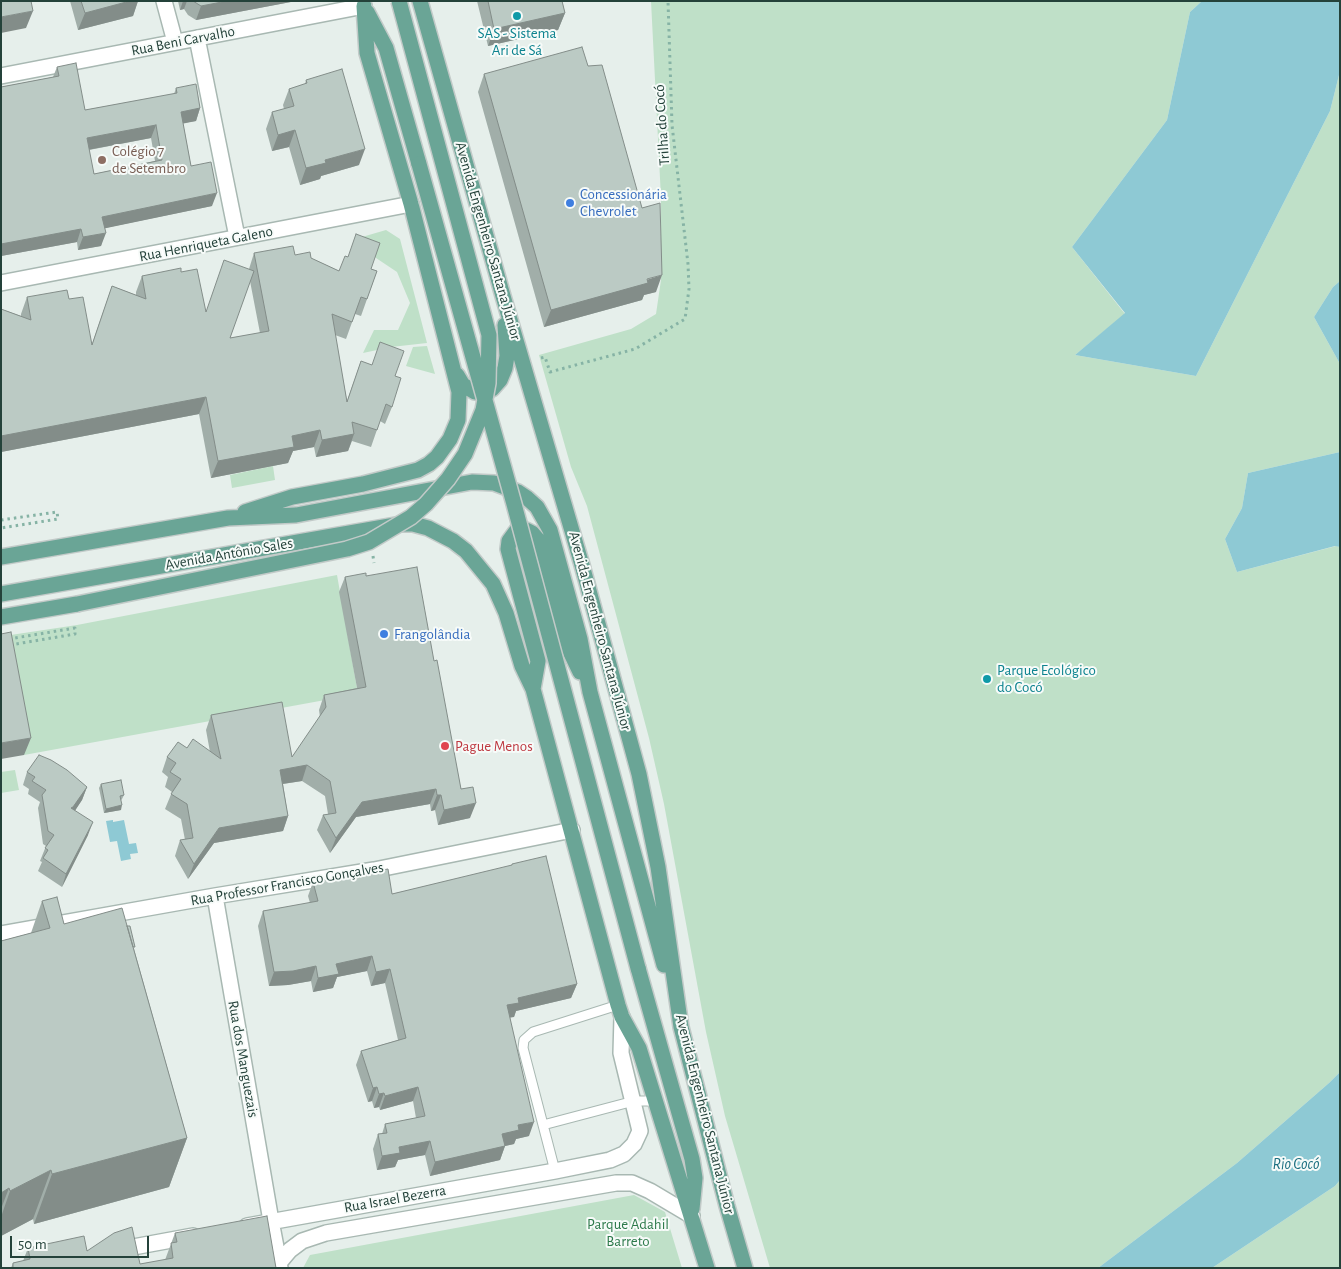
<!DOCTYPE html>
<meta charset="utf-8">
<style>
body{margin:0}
#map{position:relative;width:1341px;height:1269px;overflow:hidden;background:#e6efeb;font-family:"Alegreya Sans",sans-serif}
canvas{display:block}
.frame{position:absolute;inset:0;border:2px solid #24423a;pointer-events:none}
.scale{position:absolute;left:10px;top:1236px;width:139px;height:22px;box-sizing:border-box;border:2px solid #24423a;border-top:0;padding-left:6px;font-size:15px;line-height:18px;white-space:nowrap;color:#24423a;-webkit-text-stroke:4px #f7fbf9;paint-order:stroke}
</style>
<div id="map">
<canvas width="1341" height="1269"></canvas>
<div class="frame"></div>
<div class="scale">50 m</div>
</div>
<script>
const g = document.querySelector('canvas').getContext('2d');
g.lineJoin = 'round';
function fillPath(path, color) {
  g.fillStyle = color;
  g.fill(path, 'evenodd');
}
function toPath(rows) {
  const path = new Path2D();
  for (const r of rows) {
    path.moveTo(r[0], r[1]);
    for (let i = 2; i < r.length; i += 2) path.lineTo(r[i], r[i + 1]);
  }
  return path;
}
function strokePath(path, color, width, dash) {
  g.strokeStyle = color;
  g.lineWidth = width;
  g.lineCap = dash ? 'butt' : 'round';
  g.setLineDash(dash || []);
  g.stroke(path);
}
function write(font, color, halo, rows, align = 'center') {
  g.font = font + ' "Alegreya Sans",sans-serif';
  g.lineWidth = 4;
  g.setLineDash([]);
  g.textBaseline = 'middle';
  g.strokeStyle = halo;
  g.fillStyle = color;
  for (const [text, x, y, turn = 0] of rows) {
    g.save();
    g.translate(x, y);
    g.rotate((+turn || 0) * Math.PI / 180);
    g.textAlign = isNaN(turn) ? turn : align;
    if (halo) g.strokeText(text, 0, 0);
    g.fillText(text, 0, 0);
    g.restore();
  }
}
const green = toPath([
 [651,1,1202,1,1190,12,1167,120,1072,247,1125,314,1075,355,1196,376,1330,111,1340,71,1340,281,1333,287,1314,317,1340,364,1340,452,1248,473,1242,508,1225,539,1237,572,1336,546,1340,547,1340,1072,1329,1083,1237,1163,1098,1268,770,1268,725,1116,706,1032,664,804,649,738,587,506,571,467,539,355,631,329,656,314,661,280,661,198],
 [386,230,400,239,427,343,391,347,363,353,374,330,398,330,410,303,397,272,367,252,362,237],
 [427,346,435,374,406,366,413,347],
 [273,466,275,480,232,488,230,475],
 [337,575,358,694,24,755,4,636,77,625],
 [15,770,19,790,1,793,1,772],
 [1340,1180,1340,1268,1212,1268,1335,1186],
 [634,1195,665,1212,682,1268,303,1268,310,1255]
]);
const water = toPath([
 [1202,1,1340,1,1340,71,1330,111,1196,376,1075,355,1125,313,1072,247,1167,120,1190,12],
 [1340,281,1340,364,1314,317,1333,287],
 [1340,452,1340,547,1335,546,1237,572,1225,539,1242,508,1248,473],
 [113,820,113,822,124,820,129,844,136,843,138,853,130,854,131,859,121,861,117,841,110,842,106,821],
 [1340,1072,1340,1180,1335,1186,1212,1268,1098,1268,1237,1163,1329,1083]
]);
const path = toPath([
 [541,358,545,357,550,372,635,349,685,319,689,289,688,264,672,125,668,1],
 [1,520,57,512,58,519,1,528],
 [373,556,374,563],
 [10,645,75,634,75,628,15,638]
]);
const service = toPath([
 [543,1125,634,1101,656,1101],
 [555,1171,523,1048,524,1040,533,1032,618,1005]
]);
const minor = toPath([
 [164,1,175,42],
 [197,38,237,237],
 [1,76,364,6],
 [1,283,411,204],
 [215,896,271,1221],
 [1,934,215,896,374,870,572,830]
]);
const tertiary = toPath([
 [271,1221,280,1268],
 [247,1226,555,1171,610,1160,624,1154,634,1144,640,1131,621,1053,622,1017],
 [117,1250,193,1236],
 [279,1263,290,1250,302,1241,326,1233,616,1183,632,1183,650,1191,692,1216]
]);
const primary = toPath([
 [420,1,503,296,582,565,639,774,658,867,681,1027,727,1206,745,1268],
 [367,12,386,48,419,164],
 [457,375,463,385,475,392,480,393,492,389,500,380,505,368,507,356,505,325],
 [245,512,292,497,363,484,418,470,429,464,437,457,450,439,458,420,459,392,411,204,367,53,364,6],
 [1,557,228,518,296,515,472,482,494,483,518,492,527,498,537,507,550,530,580,639,590,692,664,965],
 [1,594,401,524,413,524,428,528,453,541,466,551,493,584,506,613,522,666,533,689,618,1005,622,1017,639,1048,707,1268],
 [1,617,77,604],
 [533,689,538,661,508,549,509,541,517,530,526,530,532,533,538,540,545,558,567,645,580,672],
 [638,968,692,1159,695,1178,692,1209]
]);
const primaryBridge = toPath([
 [419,164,514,504,638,968],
 [77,604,347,549,369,542,411,517,426,504,448,479,465,454,483,410,488,383,489,335,399,1]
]);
const wall = toPath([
 [70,1,138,1,133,16,78,30],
 [178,1,296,1,196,20,188,15,184,9,180,10],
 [477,1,562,1,565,13,558,30,488,46],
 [57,67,85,110,174,94,176,88,200,108,196,121,183,123,191,166,212,206,105,228,101,246,78,250,77,242,1,256,1,87,53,77],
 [151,138,155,161,94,174,89,150],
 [484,74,656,292,644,295,642,300,544,327,478,92],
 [306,80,359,165,321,176,320,179,300,185,289,147,272,151,266,129,272,112,284,109,283,105,289,89,305,84],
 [254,253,295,255,311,258,339,271,371,269,377,271,361,316,355,314,346,339,335,335,347,401,361,361,395,376,392,407,385,424,380,421,371,447,352,441,348,451,316,457,314,447,293,451,288,463,211,478,199,414,1,452,1,309,21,316,21,314,27,297,69,299,92,344,112,286,136,295,136,292,142,276,181,272,206,312,249,269],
 [250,281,260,333,230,338],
 [366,576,434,661,461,789,470,818,438,825,435,810,431,811,430,804,356,817,330,853,317,830,323,815,328,814,325,796,302,781,283,784,288,816,283,831,214,843,188,879,175,856,180,840,185,840,181,819,165,809,172,792,165,787,168,777,162,772,167,757,187,748,210,752,206,730,211,715,292,757,320,717,319,710,324,695,357,688,339,592,345,577],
 [27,772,87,787,82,800,75,810,88,835,62,887,38,871,42,862,40,861,46,846,43,844,38,808,40,802,28,794,29,789,23,785],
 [101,784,124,795,122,799,121,800,121,810,104,813,99,788],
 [512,864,577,984,571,998,516,1011,514,1017,510,1017,529,1136,516,1139,514,1144,505,1146,500,1160,430,1176,425,1155,398,1160,395,1167,377,1170,373,1149,378,1134,382,1134,385,1124,416,1118,413,1101,380,1110,379,1107,374,1108,372,1101,368,1102,356,1065,361,1051,398,1040,385,983,371,986,367,971,337,977,333,988,313,992,311,981,288,985,269,986,258,926,263,911,310,903,308,896,313,882,392,894,512,866],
 [42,901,64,924,134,949,187,1138,169,1187,34,1224,33,1219,1,1236,1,941,31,933],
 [175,1233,276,1268,11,1268,13,1263,23,1261,28,1248,87,1251,140,1264,165,1260]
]);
const shadedWall = toPath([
 [130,1,138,1,133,16,78,30,85,13],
 [183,1,187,1,184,9,180,10],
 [227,1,296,1,196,20,201,6],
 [33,11,26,28,1,33,1,17],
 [565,13,558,30,488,46,494,29],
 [200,108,196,121,176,125,181,112],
 [156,125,151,138,82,151,87,138],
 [295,130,289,147,272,151,278,135],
 [365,149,359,165,321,176,320,179,300,185,306,168,325,160],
 [217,193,212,206,97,230,102,217],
 [81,229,77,242,1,256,1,244],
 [106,233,101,246,78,250,83,237],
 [662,275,656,292,644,295,642,300,544,327,551,310],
 [206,397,199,414,1,452,1,436],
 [320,430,314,447,293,451,288,463,211,478,218,461,292,436],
 [354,434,348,451,316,457,322,440],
 [31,738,24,755,1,759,1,743],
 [307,765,302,781,275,785,280,770],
 [87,787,82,800,69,820,71,808],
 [436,789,430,804,356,817,330,853,336,838,362,802],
 [437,795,441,795,435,810,431,811],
 [476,803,470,818,438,825,444,810],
 [122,805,121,810,104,813,106,809],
 [288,816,283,831,214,843,188,879,194,864,219,828],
 [93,822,88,835,62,887,66,874],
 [372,956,367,971,337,977,333,988,313,992,318,978,336,964],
 [316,966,311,981,288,985,269,986,274,972],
 [390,969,385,983,371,986,376,972],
 [577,984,571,998,516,1011,514,1017,502,1019,507,1005,518,998],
 [377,1087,372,1101,368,1102,373,1088],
 [418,1087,413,1101,380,1110,385,1096],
 [384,1093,379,1107,374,1108,379,1094],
 [534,1122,529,1136,516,1139,514,1144,505,1146,500,1160,430,1176,435,1162,502,1134,518,1125],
 [187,1138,169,1187,34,1224,52,1174],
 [430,1141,425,1155,398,1160,395,1167,377,1170,382,1156,399,1147],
 [51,1170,33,1219,1,1236,1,1217,10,1191],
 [9,1188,1,1209,1,1193]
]);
const building = toPath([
 [1,1,31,1,33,11,1,17,1,1],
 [81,1,130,1,85,13,81,1],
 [193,1,227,1,201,6,193,1],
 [488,1,562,1,565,13,494,29,488,1],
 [582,47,588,66,602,65,642,208,660,203,662,275,647,279,648,283,551,310,484,74,582,47],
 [76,63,85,110,177,93,176,88,196,84,200,108,181,112,191,166,211,162,217,193,102,217,106,233,83,237,81,229,1,244,1,87,59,76,57,67,76,63],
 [156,125,162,160,94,174,87,138,156,125],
 [342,69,365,149,325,160,326,163,306,168,295,130,278,135,272,112,294,106,289,89,307,83,306,80,342,69],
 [356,234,380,243,371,269,377,271,367,299,361,297,352,322,332,314,347,402,361,361,372,365,380,342,404,351,395,376,401,378,392,407,386,404,377,430,352,422,354,434,322,440,320,430,292,436,294,447,218,461,206,397,1,436,1,309,31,320,27,297,67,290,69,299,83,297,92,345,112,286,146,299,142,276,181,268,181,272,197,269,206,312,224,260,254,271,230,338,269,331,254,253,293,246,295,255,310,252,311,258,339,271,345,256,348,257,356,234],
 [417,567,434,661,437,660,461,789,473,787,476,803,444,810,441,795,437,795,436,789,362,802,336,838,323,815,336,813,330,781,307,765,280,770,288,816,219,828,194,864,180,840,193,838,187,804,171,794,181,779,170,772,176,763,167,757,178,742,187,748,193,739,221,759,211,715,282,702,292,757,326,707,324,695,366,687,345,577,366,573,366,576,417,567],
 [11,632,31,738,1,743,1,634,11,632],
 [39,755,51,760,67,770,87,787,73,807,71,808,93,822,66,874,43,858,48,850,45,848,54,835,48,831,42,795,46,790,32,781,35,777,27,772,39,755],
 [121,780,124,795,120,796,122,805,106,809,101,784,121,780],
 [546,856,577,984,518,998,519,1003,507,1005,534,1122,518,1125,519,1130,502,1134,505,1146,435,1162,430,1141,399,1147,400,1153,382,1156,378,1134,387,1133,385,1124,425,1116,418,1087,385,1096,384,1093,379,1094,377,1087,373,1088,361,1051,406,1038,390,969,376,972,372,956,336,964,339,974,318,978,316,966,293,971,274,972,263,911,318,901,313,882,388,869,392,894,512,865,512,864,546,856],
 [57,897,64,924,122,908,187,1138,52,1174,51,1170,10,1191,9,1188,1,1193,1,941,50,928,42,901,57,897],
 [127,926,130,926,135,947,133,947,127,926],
 [267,1216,276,1268,13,1268,13,1263,30,1259,28,1248,84,1236,87,1251,114,1233,132,1227,140,1264,173,1258,171,1243,177,1242,175,1233,267,1216]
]);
const markers = [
 [517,16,5,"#0f9aa8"],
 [102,160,5,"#8d6e63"],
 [570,203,5,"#3f7fe0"],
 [384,634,5,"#3f7fe0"],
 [987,679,5,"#0f9aa8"],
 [445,746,5,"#e0444e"]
];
const cultureNames = [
 ["SAS - Sistema",517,33],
 ["Ari de Sá",517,50],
 ["Parque Ecológico",997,670,"left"],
 ["do Cocó",997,687,"left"]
];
const streetNames = [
 ["Rua Beni Carvalho",183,41,-11],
 ["Trilha do Cocó",662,125,-94],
 ["Avenida Engenheiro Santana Júnior",488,241,74],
 ["Rua Henriqueta Galeno",206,244,-11],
 ["Avenida Antônio Sales",229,554,-10],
 ["Avenida Engenheiro Santana Júnior",600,631,75],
 ["Rua Professor Francisco Gonçalves",287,884,-10],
 ["Rua dos Manguezais",243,1059,80],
 ["Avenida Engenheiro Santana Júnior",705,1114,76],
 ["Rua Israel Bezerra",395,1199,-10]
];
const educationNames = [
 ["Colégio 7",112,151],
 ["de Setembro",112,168]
];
const shopNames = [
 ["Concessionária",580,194],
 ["Chevrolet",580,211],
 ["Frangolândia",394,634]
];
const healthNames = [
 ["Pague Menos",455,746]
];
const parkNames = [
 ["Parque Adahil",628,1224],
 ["Barreto",628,1241]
];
const waterNames = [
 ["Rio Cocó",1296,1164]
];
fillPath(green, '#bfe0c8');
fillPath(water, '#8ec9d4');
strokePath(service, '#a8b8b2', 11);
strokePath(minor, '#a8b8b2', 18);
strokePath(tertiary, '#a8b8b2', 18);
strokePath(primary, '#c2cac8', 18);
strokePath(path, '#86b3a5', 3, [2.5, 4]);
strokePath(service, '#fff', 9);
strokePath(minor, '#fff', 15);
strokePath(tertiary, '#fff', 15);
strokePath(primary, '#6aa596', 15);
strokePath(primaryBridge, '#c2cac8', 18, []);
strokePath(primaryBridge, '#6aa596', 15);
fillPath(wall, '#a1aea9');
fillPath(shadedWall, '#838d89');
fillPath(building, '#bbcac4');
strokePath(building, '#838d89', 1);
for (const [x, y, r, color] of markers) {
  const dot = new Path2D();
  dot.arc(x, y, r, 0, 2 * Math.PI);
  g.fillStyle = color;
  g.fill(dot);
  strokePath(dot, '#f7fbf9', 2);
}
write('15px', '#0d838f', '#f7fbf9', cultureNames);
write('15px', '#24423a', '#f7fbf9', streetNames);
write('15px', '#785e54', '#f7fbf9', educationNames, 'left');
write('15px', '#366cbe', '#f7fbf9', shopNames, 'left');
write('15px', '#be3a42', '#f7fbf9', healthNames, 'left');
write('15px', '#2d7a4b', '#f7fbf9', parkNames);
write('italic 16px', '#1c6f80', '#f7fbf9', waterNames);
</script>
